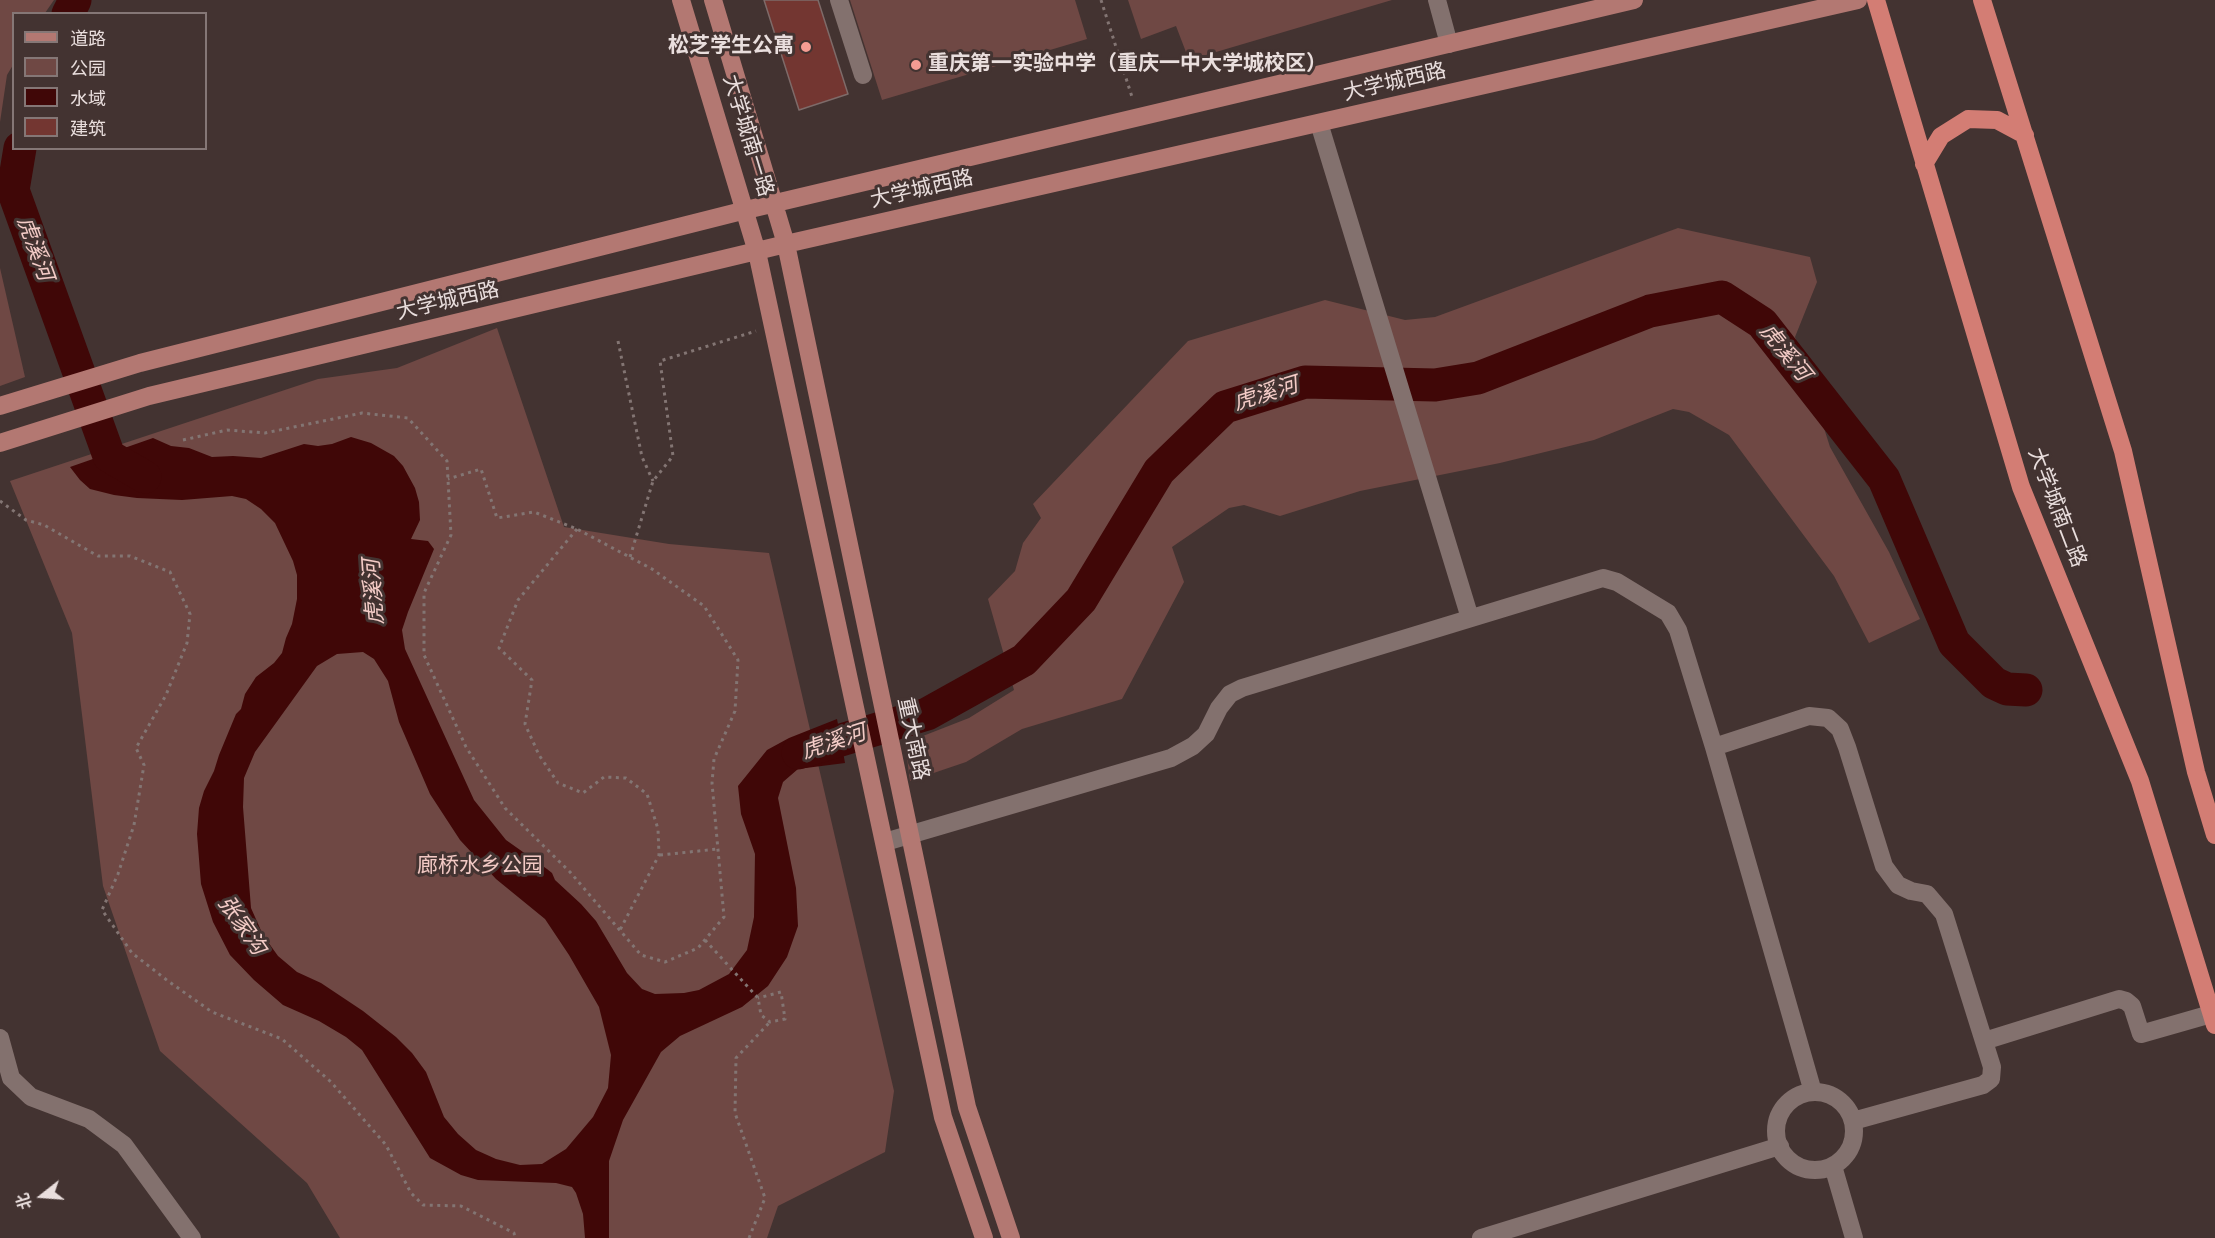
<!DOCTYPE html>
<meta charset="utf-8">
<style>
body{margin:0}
#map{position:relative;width:2215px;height:1238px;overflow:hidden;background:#433331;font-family:"Roboto Condensed","Noto Sans SC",sans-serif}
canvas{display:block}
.legend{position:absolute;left:12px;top:12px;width:195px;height:138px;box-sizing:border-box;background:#433331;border:2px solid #857776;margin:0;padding:8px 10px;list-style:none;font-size:18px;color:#e9dedd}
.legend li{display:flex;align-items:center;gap:12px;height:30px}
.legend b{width:30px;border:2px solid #857776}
.north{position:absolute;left:12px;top:1166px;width:60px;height:60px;-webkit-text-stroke:4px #433331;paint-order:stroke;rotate:253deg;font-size:16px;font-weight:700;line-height:24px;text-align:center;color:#e9dedd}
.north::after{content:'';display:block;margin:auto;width:21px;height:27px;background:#e9dedd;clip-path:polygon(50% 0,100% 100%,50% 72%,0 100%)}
</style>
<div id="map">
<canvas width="2215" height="1238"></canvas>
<ul class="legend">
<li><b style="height:8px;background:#b37872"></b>道路</li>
<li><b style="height:16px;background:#6f4844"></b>公园</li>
<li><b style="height:16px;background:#400707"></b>水域</li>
<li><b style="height:16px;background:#733631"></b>建筑</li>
</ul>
<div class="north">北</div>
</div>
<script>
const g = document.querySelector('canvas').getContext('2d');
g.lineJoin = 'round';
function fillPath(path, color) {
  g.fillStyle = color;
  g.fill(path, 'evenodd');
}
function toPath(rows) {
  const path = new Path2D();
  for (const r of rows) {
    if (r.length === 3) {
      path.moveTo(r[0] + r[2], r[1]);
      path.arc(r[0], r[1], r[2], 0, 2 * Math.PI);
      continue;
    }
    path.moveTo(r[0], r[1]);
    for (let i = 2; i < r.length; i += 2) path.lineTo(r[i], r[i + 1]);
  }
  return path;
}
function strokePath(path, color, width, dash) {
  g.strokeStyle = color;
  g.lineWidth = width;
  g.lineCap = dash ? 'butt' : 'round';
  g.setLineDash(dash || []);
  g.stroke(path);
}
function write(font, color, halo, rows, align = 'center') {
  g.font = font + ' "Roboto Condensed","Noto Sans SC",sans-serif';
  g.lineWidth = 6;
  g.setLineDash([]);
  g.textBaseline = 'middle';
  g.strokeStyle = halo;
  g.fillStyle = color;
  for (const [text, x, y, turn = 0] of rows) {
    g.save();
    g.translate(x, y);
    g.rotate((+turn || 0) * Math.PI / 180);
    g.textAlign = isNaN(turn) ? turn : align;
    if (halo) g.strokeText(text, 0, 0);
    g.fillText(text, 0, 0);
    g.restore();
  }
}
const green = toPath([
 [0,0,54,0,45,13,14,14,13,65,7,75,0,122],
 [850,0,1075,0,1087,39,882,100],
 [1128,0,1392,0,1189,60,1176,26,1141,39],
 [1678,228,1810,257,1817,282,1795,337,1830,447,1889,552,1920,619,1869,643,1834,576,1729,435,1689,412,1673,409,1594,440,1500,463,1360,491,1280,516,1244,505,1229,508,1172,547,1184,582,1122,699,1022,729,966,762,910,781,905,743,969,718,1014,690,988,599,1015,571,1023,543,1041,518,1033,504,1188,341,1325,300,1405,320,1435,317],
 [0,268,25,377,0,386],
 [497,328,564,527,669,544,769,553,894,1091,885,1152,778,1206,767,1238,340,1238,307,1183,160,1051,103,886,72,633,10,481,318,379,397,368]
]);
const water = toPath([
 [351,437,371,443,394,456,403,466,415,488,419,502,420,520,411,539,428,541,434,549,408,612,402,630,405,649,474,800,506,840,547,869,552,873,555,880,581,904,596,921,627,973,642,989,655,994,684,993,699,990,729,974,747,950,754,917,755,854,741,814,738,786,767,750,789,738,837,719,845,763,798,769,783,782,778,798,796,888,798,926,787,957,768,986,742,1007,680,1036,661,1052,623,1120,609,1161,609,1238,585,1238,583,1214,576,1193,572,1187,556,1183,478,1180,461,1175,430,1158,362,1050,346,1037,319,1021,283,1005,254,980,230,955,213,922,201,884,197,834,199,808,204,791,214,771,219,755,236,714,241,709,245,694,256,677,274,663,282,653,286,638,292,624,297,599,297,575,293,561,275,523,261,509,246,499,232,496,182,500,137,498,114,495,90,489,80,480,70,467,153,438,171,446,189,448,212,457,233,456,261,458,304,444,318,446,332,444],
 [363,652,374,659,388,681,399,722,430,794,460,840,496,879,545,919,569,955,599,1007,611,1055,608,1088,593,1117,566,1149,542,1164,520,1165,496,1159,476,1150,458,1134,444,1117,426,1072,412,1053,396,1037,363,1011,321,983,297,972,278,956,263,935,251,908,243,807,244,778,255,752,317,666,337,654]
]);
const river = toPath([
 [68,14,75,0],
 [20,148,13,190,109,456,145,477],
 [798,753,927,714,1024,660,1081,600,1159,471,1225,407,1305,382,1435,385,1478,378,1650,311,1722,297,1762,323,1884,479,1954,643,1994,683,2007,689,2026,690]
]);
const building = toPath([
 [764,0,818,0,848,94,799,110,764,0]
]);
const path = toPath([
 [1101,0,1133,100],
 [618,341,642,457,653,481],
 [183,440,227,430,265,433,362,413,408,418,447,461,451,535,424,593,424,655,466,747,505,808,570,872,641,955,665,962,698,948,724,917,712,783,714,759,735,711,738,660,704,606,652,569,577,529,534,512,497,518,481,469,448,479],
 [0,501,26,520,44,525,98,556,130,556,170,572,190,614,187,643,166,695,136,748,144,765,134,825,118,874,102,910,132,953,168,981,212,1012,282,1039,331,1082,386,1145,411,1193,423,1205,461,1206,514,1233,515,1238],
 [577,529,518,600,499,648,532,680,525,724,539,755,558,783,583,793,604,777,626,778,647,794,658,829,659,855,620,930],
 [630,557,653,481,673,456,660,361,756,331],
 [660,855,718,849],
 [705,940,758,998,761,1015,770,1022,785,1019,781,992,758,998],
 [749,1238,765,1198,735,1113,736,1058,770,1022]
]);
const minor = toPath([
 [839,0,863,75],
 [1437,0,1449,44],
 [1319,123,1470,618],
 [1714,747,1809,716,1828,718,1840,729,1847,747,1884,866,1898,885,1911,891,1927,894,1944,914,1992,1067,1991,1079,1983,1085,1853,1121],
 [885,842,1171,758,1193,746,1206,734,1219,708,1230,694,1242,688,1603,578,1617,582,1668,613,1678,630,1714,747,1813,1092],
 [0,1038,11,1078,31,1097,89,1119,124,1145,192,1238],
 [1984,1041,2119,999,2126,1001,2132,1006,2141,1034,2211,1014],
 [1815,1131,39],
 [1833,1166,1854,1238],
 [1481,1238,1780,1146]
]);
const major = toPath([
 [681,0,757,252,943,1117,984,1238],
 [713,0,786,244,967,1107,1011,1238],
 [0,406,140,363,746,210,1634,0],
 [0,443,149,396,786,244,1858,0]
]);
const highway = toPath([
 [1876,0,2021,487,2140,781,2215,1025],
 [1982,0,2123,451,2196,772,2215,835],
 [1924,164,1941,136,1968,119,1997,120,2025,135]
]);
const markers = [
 [806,47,6,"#f59c93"],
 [916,65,6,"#f59c93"]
];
const poiNames = [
 ["松芝学生公寓",794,47],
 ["重庆第一实验中学（重庆一中大学城校区）",928,65,"left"]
];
const streetNames = [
 ["大学城西路",1395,83,-13],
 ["大学城南一路",747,136,73],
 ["大学城西路",922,190,-13],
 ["大学城西路",448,302,-13],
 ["大学城南二路",2056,508,69],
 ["重大南路",912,739,78]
];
const parkNames = [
 ["廊桥水乡公园",480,867]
];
const waterNames = [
 ["虎溪河",34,249,70],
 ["虎溪河",1784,353,51],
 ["虎溪河",1266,395,-17],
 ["虎溪河",375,592,-94],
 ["虎溪河",834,743,-18],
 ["张家沟",241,926,55]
];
fillPath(green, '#6f4844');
fillPath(water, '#400707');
strokePath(river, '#400707', 33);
fillPath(building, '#733631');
strokePath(building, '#7e6b69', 1.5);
strokePath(path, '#837573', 3, [3, 4.5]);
strokePath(minor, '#83716e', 18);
strokePath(major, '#b37872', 18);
strokePath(highway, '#d37d74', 18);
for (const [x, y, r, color] of markers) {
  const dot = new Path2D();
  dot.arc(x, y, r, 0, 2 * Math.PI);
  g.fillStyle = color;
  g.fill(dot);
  strokePath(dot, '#433331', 2);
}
write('bold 21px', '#e9dedd', '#433331', poiNames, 'right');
write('21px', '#e9dedd', '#433331', streetNames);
write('21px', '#f2c9c4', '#433331', parkNames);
write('italic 22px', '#f4ccc7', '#433331', waterNames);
</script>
